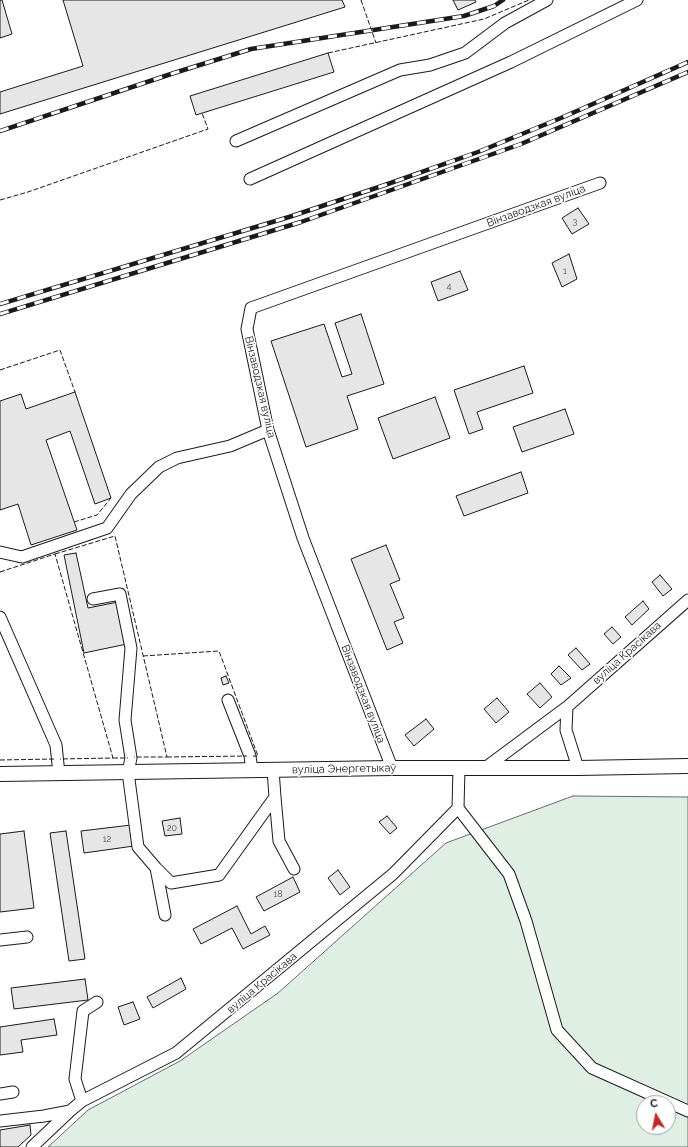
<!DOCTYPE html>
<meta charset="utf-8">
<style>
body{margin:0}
#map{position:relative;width:688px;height:1147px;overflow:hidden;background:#fff;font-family:Raleway,sans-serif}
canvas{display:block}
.north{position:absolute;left:636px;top:1095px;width:40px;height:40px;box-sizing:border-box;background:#fff;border:1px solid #a3a3a3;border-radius:50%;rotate:350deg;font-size:11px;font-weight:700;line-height:16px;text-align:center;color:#1a1a1a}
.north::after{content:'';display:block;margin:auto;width:14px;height:18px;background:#c62828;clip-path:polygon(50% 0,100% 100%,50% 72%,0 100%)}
</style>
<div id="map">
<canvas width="688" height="1147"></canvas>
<div class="north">С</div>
</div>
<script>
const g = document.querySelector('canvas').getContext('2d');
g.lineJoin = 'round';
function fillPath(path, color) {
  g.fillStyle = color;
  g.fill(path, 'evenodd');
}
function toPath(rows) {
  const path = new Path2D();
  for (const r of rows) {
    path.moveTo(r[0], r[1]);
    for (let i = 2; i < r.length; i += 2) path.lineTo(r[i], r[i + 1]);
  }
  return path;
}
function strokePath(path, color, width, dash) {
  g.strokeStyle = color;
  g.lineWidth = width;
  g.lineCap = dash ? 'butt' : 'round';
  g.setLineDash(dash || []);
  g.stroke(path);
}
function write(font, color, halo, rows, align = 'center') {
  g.font = font + ' Raleway,sans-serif';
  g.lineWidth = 3;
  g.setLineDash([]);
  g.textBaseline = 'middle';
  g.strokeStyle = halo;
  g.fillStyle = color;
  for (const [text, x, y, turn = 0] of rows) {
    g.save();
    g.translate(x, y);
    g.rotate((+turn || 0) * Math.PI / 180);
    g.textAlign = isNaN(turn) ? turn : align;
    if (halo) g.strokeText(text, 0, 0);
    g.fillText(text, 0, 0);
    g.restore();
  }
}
const green = toPath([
 [573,796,688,797,688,1147,48,1147,88,1110,180,1061,278,993,446,843,573,796],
 [644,1103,668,1103,668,1127,644,1127,644,1103]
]);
const building = toPath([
 [0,0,2,0,12,34,0,38,0,0],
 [63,0,342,0,345,7,0,114,0,92,83,66,63,0],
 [453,0,475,0,476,2,458,10,453,0],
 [328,53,334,72,196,115,190,96,328,53],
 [578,208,589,224,572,234,562,218,578,208],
 [569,254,577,279,562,287,552,263,569,254],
 [460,271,468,290,438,301,431,282,460,271],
 [361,314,384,384,347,396,358,429,306,447,271,341,324,324,342,377,352,374,335,323,361,314],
 [524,366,533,393,477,412,483,429,469,434,454,390,524,366],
 [75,392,111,498,95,504,70,431,46,440,77,530,31,545,18,504,0,510,0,401,21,394,26,409,75,392],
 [435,397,450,438,393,459,378,418,435,397],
 [565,409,574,434,522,452,513,427,565,409],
 [521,472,528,493,464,516,456,496,521,472],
 [386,545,400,580,390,584,404,618,394,622,403,643,387,650,351,559,386,545],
 [76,553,88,608,118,602,127,644,84,653,64,555,76,553],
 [660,575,672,589,663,596,652,582,660,575],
 [643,601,649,609,632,625,625,617,643,601],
 [612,627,621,637,613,644,604,634,612,627],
 [576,648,590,664,582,670,568,655,576,648],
 [559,666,571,678,561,685,551,674,559,666],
 [226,676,229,683,223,685,221,678,226,676],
 [540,683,552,697,540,708,527,694,540,683],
 [497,698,509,712,496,723,484,709,497,698],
 [426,719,434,729,414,746,405,735,426,719],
 [387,816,397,828,390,834,379,822,387,816],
 [180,818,182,834,165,836,162,821,180,818],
 [131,825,134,846,84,853,81,831,131,825],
 [24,831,34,908,0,912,0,834,24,831],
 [66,831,85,959,69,961,50,833,66,831],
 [338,870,350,887,340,895,328,878,338,870],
 [293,877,300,892,264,911,256,897,293,877],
 [237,906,251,934,265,926,270,935,243,949,232,928,201,944,193,929,237,906],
 [181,978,186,989,153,1008,147,997,181,978],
 [85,979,88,1000,14,1009,11,988,85,979],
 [133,1002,140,1019,124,1025,118,1007,133,1002],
 [54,1019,57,1035,21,1040,23,1052,0,1055,0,1027,54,1019],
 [30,1125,31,1135,18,1147,0,1147,0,1130,30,1125]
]);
const minor = toPath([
 [236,141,400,70,430,65,465,53,505,23,547,0],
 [250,179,511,62,637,0],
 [0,552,22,557,107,528,131,494,159,467,177,458,230,446,268,430],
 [93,599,120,594,131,648,125,720,131,758,128,772,138,847,156,868,165,915],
 [0,617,56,745,59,774],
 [228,700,250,756,252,771],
 [567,707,566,730,578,768],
 [392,768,303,538,268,430,247,329,251,308,600,183],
 [485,768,567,707,688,600],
 [275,797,279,841,294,869],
 [458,808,509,874,526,921,557,1030,592,1068,688,1111],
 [156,868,171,883,219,875,275,797,273,770],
 [0,940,27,937],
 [0,1094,13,1092],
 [82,1101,75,1079,83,1011,97,1002],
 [0,1121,44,1116,70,1111,82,1101,176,1053,393,874,458,808,459,768],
 [32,1147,70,1111]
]);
const major = toPath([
 [0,774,392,768,578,768,688,766]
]);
const rail = toPath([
 [0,131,174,73,251,49,464,16,494,6,503,0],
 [0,304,289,217,385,185,478,152,561,118,688,62],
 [0,314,301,222,521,144,688,72]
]);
const fence = toPath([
 [361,0,376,43],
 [328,53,484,19,529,0],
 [0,200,28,192,208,129,202,113],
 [0,370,60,350,75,392],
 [74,522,97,515,111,498],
 [55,554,115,536,167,757,134,757],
 [0,572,55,554,113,758,60,759],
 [143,656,219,651,258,756,253,756],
 [167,757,247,756],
 [113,758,128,758],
 [0,760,54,759]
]);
const numberNames = [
 ["3",575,221],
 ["1",565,271],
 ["4",449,286],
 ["20",172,828],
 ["12",107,839],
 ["18",278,894]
];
const streetNames = [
 ["Вінзаводзкая вуліца",536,206,-20],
 ["Вінзаводзкая вуліца",260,387,77],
 ["вуліца Красікава",627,653,-42],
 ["Вінзаводзкая вуліца",363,694,69],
 ["вуліца Энергетыкаў",344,769,-1],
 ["вуліца Красікава",262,983,-40]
];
fillPath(green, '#e0efe3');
strokePath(green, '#6a6a6a', 1);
fillPath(building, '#e6e6e6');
strokePath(building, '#1a1a1a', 1);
strokePath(minor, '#1a1a1a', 13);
strokePath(major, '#1a1a1a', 16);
strokePath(minor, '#fff', 11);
strokePath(major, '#fff', 14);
strokePath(rail, '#1a1a1a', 4.5);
strokePath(rail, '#fff', 3, [9]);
strokePath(fence, '#1a1a1a', 1, [5, 2]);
write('9px', '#4d4d4d', null, numberNames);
write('11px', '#1a1a1a', '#fff', streetNames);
</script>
